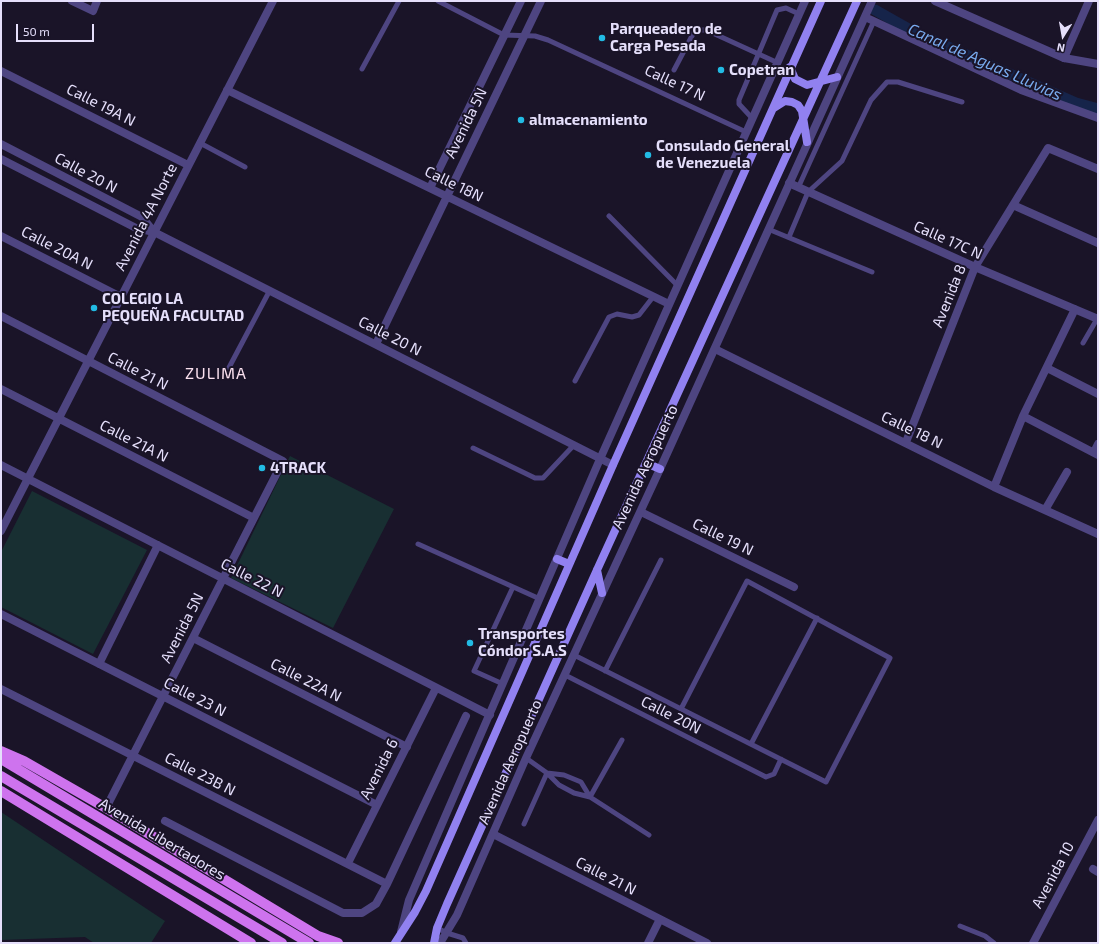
<!DOCTYPE html>
<meta charset="utf-8">
<style>
body{margin:0}
#map{position:relative;width:1099px;height:944px;overflow:hidden;background:#1a1428;font-family:"Exo 2",sans-serif}
canvas{display:block}
.frame{position:absolute;inset:0;border:2px solid #e5dffb;pointer-events:none}
.north{position:absolute;left:1043px;top:16px;width:40px;height:40px;-webkit-text-stroke:3px #1a1428;paint-order:stroke;rotate:191deg;font-size:11px;font-weight:700;line-height:16px;text-align:center;color:#e5dffb}
.north::after{content:'';display:block;margin:auto;width:14px;height:18px;background:#e5dffb;clip-path:polygon(50% 0,100% 100%,50% 72%,0 100%)}
.scale{position:absolute;left:16px;top:24px;width:78px;height:18px;box-sizing:border-box;border:2px solid #e5dffb;border-top:0;padding-left:5px;font-size:12px;line-height:14px;white-space:nowrap;color:#e5dffb;-webkit-text-stroke:3px #1a1428;paint-order:stroke}
</style>
<div id="map">
<canvas width="1099" height="944"></canvas>
<div class="frame"></div>
<div class="north">N</div>
<div class="scale">50 m</div>
</div>
<script>
const g = document.querySelector('canvas').getContext('2d');
g.lineJoin = 'round';
function fillPath(path, color) {
  g.fillStyle = color;
  g.fill(path, 'evenodd');
}
function toPath(rows) {
  const path = new Path2D();
  for (const r of rows) {
    path.moveTo(r[0], r[1]);
    for (let i = 2; i < r.length; i += 2) path.lineTo(r[i], r[i + 1]);
  }
  return path;
}
function strokePath(path, color, width, dash) {
  g.strokeStyle = color;
  g.lineWidth = width;
  g.lineCap = dash ? 'butt' : 'round';
  g.setLineDash(dash || []);
  g.stroke(path);
}
function write(font, color, halo, rows, align = 'center') {
  g.font = font + ' "Exo 2",sans-serif';
  g.lineWidth = 4;
  g.setLineDash([]);
  g.textBaseline = 'middle';
  g.strokeStyle = halo;
  g.fillStyle = color;
  for (const [text, x, y, turn = 0] of rows) {
    g.save();
    g.translate(x, y);
    g.rotate((+turn || 0) * Math.PI / 180);
    g.textAlign = isNaN(turn) ? turn : align;
    if (halo) g.strokeText(text, 0, 0);
    g.fillText(text, 0, 0);
    g.restore();
  }
}
const green = toPath([
 [290,456,394,509,333,628,231,578],
 [32,491,147,550,93,654,1,607,1,552],
 [1,812,165,921,151,943,94,943,85,937,1,940]
]);
const canal = toPath([
 [875,10,914,32,1076,103,1098,109]
]);
const service = toPath([
 [438,1,504,35,535,36,548,40,746,132],
 [362,69,399,1],
 [674,70,694,32,699,30,706,30,776,62],
 [752,118,739,104,739,100,777,10,786,8,799,14],
 [200,143,245,167],
 [798,188,874,21],
 [609,216,677,285],
 [768,229,872,272],
 [789,237,808,192,842,161,871,100,887,82,898,82,962,102],
 [1083,343,1097,319],
 [224,377,270,290],
 [575,381,609,317,617,314,632,317,639,315,653,297],
 [473,448,535,478,543,478,574,445],
 [418,544,540,599],
 [574,655,826,782,890,658,747,581,681,709],
 [605,671,661,560],
 [565,675,766,777,774,774,781,759],
 [503,684,474,671,513,587],
 [751,744,817,618],
 [526,758,547,773,564,775,581,782,590,797,649,835],
 [524,824,547,773,559,785,574,793,590,797,622,740],
 [960,926,985,936,994,943],
 [437,928,447,933,463,938,466,943]
]);
const minor = toPath([
 [72,1,93,11,97,1],
 [1064,58,1089,1],
 [1,71,188,165],
 [227,90,669,304],
 [1,144,142,217,154,232],
 [1,159,136,228,154,232,613,465],
 [789,183,975,267,1098,319],
 [430,188,521,1],
 [1013,205,1098,243],
 [1,236,121,297],
 [1,316,283,461,106,808],
 [376,344,541,1],
 [715,349,994,487,1098,534],
 [1047,368,1098,394],
 [1,389,254,518],
 [1023,416,1098,455],
 [906,442,975,267,1048,148,1098,169],
 [1094,452,1098,444],
 [1,465,490,715],
 [994,487,1023,416,1075,309],
 [1045,510,1067,472],
 [641,512,794,587],
 [1,531,273,1],
 [1,614,377,805],
 [193,638,407,747],
 [99,664,158,545],
 [1,689,387,884],
 [165,821,343,913,362,913,376,904,387,884,466,716],
 [493,834,707,943],
 [348,863,436,688],
 [1093,869,1098,872],
 [648,943,660,919],
 [1033,943,1098,820]
]);
const tertiary = toPath([
 [935,1,1064,58,1098,64],
 [865,17,1021,90,1098,118],
 [401,932,409,900,600,459,805,1],
 [440,943,457,915,526,758,660,469,872,1]
]);
const secondary = toPath([
 [790,67,795,79,807,85,837,77],
 [774,108,785,101,792,102,798,105,802,111,807,142],
 [646,463,660,469],
 [557,559,569,564],
 [597,570,602,593],
 [395,943,415,912,426,891,613,465,821,1],
 [434,943,437,928,447,904,597,570,857,1]
]);
const primary = toPath([
 [1,751,24,761,106,808,318,936,338,943],
 [1,759,309,943],
 [1,776,282,943],
 [1,791,251,943]
]);
const markers = [
 [602,38,4,"#22bbe4"],
 [721,70,4,"#22bbe4"],
 [521,120,4,"#22bbe4"],
 [648,155,4,"#22bbe4"],
 [94,308,4,"#22bbe4"],
 [262,468,4,"#22bbe4"],
 [470,643,4,"#22bbe4"]
];
const poiNames = [
 ["Parqueadero de",610,29],
 ["Carga Pesada",610,46],
 ["Copetran",729,70],
 ["almacenamiento",529,120],
 ["Consulado General",656,146],
 ["de Venezuela",656,163],
 ["COLEGIO LA",102,299],
 ["PEQUEÑA FACULTAD",102,316],
 ["4TRACK",270,468],
 ["Transportes",478,634],
 ["Cóndor S.A.S",478,651]
];
const streetNames = [
 ["Calle 17 N",675,83,25],
 ["Calle 19A N",101,105,27],
 ["Avenida 5N",466,123,-64],
 ["Calle 20 N",86,173,28],
 ["Calle 18N",454,184,26],
 ["Avenida 4A Norte",146,217,-63],
 ["Calle 17C N",948,240,24],
 ["Calle 20A N",57,248,27],
 ["Avenida 8",949,296,-68],
 ["Calle 20 N",390,336,27],
 ["Calle 21 N",138,371,27],
 ["Calle 18 N",912,430,26],
 ["Calle 21A N",134,441,27],
 ["Avenida Aeropuerto",645,467,-65],
 ["Calle 19 N",723,537,26],
 ["Calle 22 N",252,578,27],
 ["Avenida 5N",182,628,-63],
 ["Calle 22A N",306,680,27],
 ["Calle 23 N",195,697,27],
 ["Calle 20N",671,715,27],
 ["Avenida Aeropuerto",510,762,-66],
 ["Avenida 6",379,769,-63],
 ["Calle 23B N",200,774,27],
 ["Avenida Libertadores",162,839,31],
 ["Avenida 10",1053,875,-62],
 ["Calle 21 N",606,876,27]
];
const waterNames = [
 ["Canal de Aguas Lluvias",985,62,24]
];
const neighbourhoodNames = [
 ["ZULIMA",216,374]
];
fillPath(green, '#182f32');
strokePath(canal, '#16244a', 11);
strokePath(service, '#4e4581', 5);
strokePath(minor, '#4e4581', 8);
strokePath(tertiary, '#4e4581', 8);
strokePath(secondary, '#9181f0', 8);
strokePath(primary, '#ce73ee', 10);
for (const [x, y, r, color] of markers) {
  const dot = new Path2D();
  dot.arc(x, y, r, 0, 2 * Math.PI);
  g.fillStyle = color;
  g.fill(dot);
  strokePath(dot, '#1a1428', 1.5);
}
write('bold 15px', '#e5dffb', '#1a1428', poiNames, 'left');
write('15px', '#e5dffb', '#1a1428', streetNames);
write('italic 16px', '#79abef', '#1a1428', waterNames);
g.letterSpacing = '1px';
write('16px', '#fbe1ef', '#1a1428', neighbourhoodNames);
g.letterSpacing = '0px';
</script>
